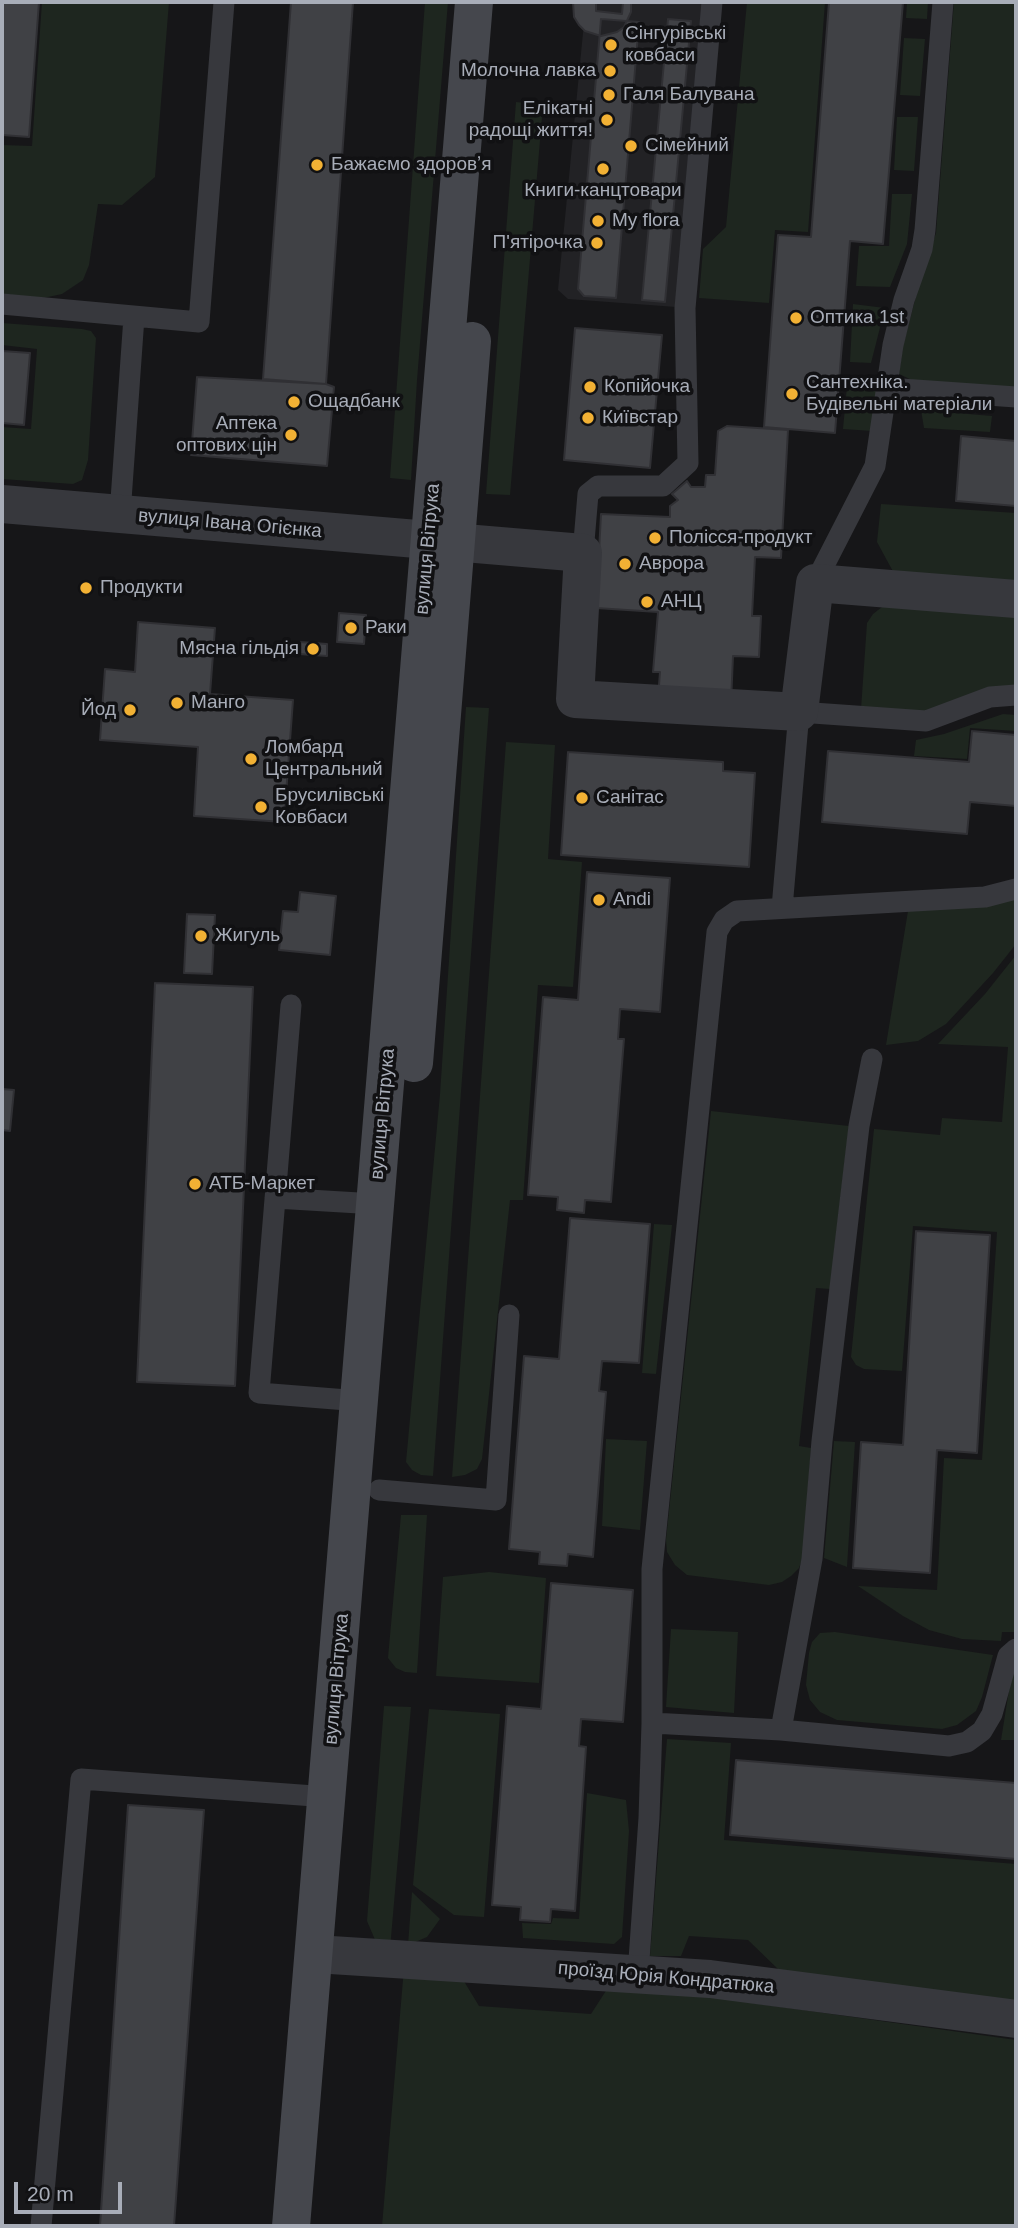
<!DOCTYPE html>
<meta charset="utf-8">
<style>
body{margin:0}
#map{position:relative;width:1018px;height:2228px;overflow:hidden;background:#161618;font-family:Arial,sans-serif}
canvas{display:block}
.frame{position:absolute;inset:0;border:4px solid #a8adb8;pointer-events:none}
.scale{position:absolute;left:14px;top:2182px;width:108px;height:32px;box-sizing:border-box;border:4px solid #a8adb8;border-top:0;padding-left:9px;font-size:21px;line-height:24px;white-space:nowrap;color:#a8adb8;-webkit-text-stroke:5px #111113;paint-order:stroke}
</style>
<div id="map">
<canvas width="1018" height="2228"></canvas>
<div class="frame"></div>
<div class="scale">20 m</div>
</div>
<script>
const g = document.querySelector('canvas').getContext('2d');
g.lineJoin = 'round';
function fillPath(path, color) {
  g.fillStyle = color;
  g.fill(path, 'evenodd');
}
function toPath(rows) {
  const path = new Path2D();
  for (const r of rows) {
    path.moveTo(r[0], r[1]);
    for (let i = 2; i < r.length; i += 2) path.lineTo(r[i], r[i + 1]);
  }
  return path;
}
function strokePath(path, color, width, dash) {
  g.strokeStyle = color;
  g.lineWidth = width;
  g.lineCap = dash ? 'butt' : 'round';
  g.setLineDash(dash || []);
  g.stroke(path);
}
function write(font, color, halo, rows, align = 'center') {
  g.font = font + ' Arial,sans-serif';
  g.lineWidth = 7;
  g.setLineDash([]);
  g.textBaseline = 'middle';
  g.strokeStyle = halo;
  g.fillStyle = color;
  for (const [text, x, y, turn = 0] of rows) {
    g.save();
    g.translate(x, y);
    g.rotate((+turn || 0) * Math.PI / 180);
    g.textAlign = isNaN(turn) ? turn : align;
    if (halo) g.strokeText(text, 0, 0);
    g.fillText(text, 0, 0);
    g.restore();
  }
}
const built = toPath([
 [586,2,704,2,676,307,568,299,558,290]
]);
const green = toPath([
 [42,2,169,2,155,177,122,205,98,204,89,265,83,280,62,294,43,298,2,294,2,145,32,146],
 [425,2,448,2,417,380,411,480,390,478],
 [747,2,825,2,808,232,775,230,769,303,699,298,703,249,726,227],
 [907,2,928,2,927,19,906,18],
 [954,2,1016,2,1016,388,912,380,899,374,903,346,921,277,936,233],
 [904,38,925,39,920,96,900,95],
 [516,102,543,105,510,495,486,494],
 [897,117,918,117,914,171,894,170],
 [892,194,912,194,907,244,890,287,856,286,859,246,889,246],
 [853,304,885,308,871,363,850,362],
 [2,323,82,329,91,331,96,338,88,460,82,480,73,484,2,479,2,427,31,429,37,349,2,345],
 [847,386,877,388,872,431,843,429],
 [921,410,992,416,990,432,924,428],
 [881,504,1016,513,1016,588,896,577,877,542],
 [882,607,1016,610,1016,685,931,712,861,709,867,623,873,614],
 [466,707,489,708,433,1476,421,1475,412,1470,406,1462,440,1094],
 [1003,714,1016,715,1016,731,970,728,967,759,914,756,916,740,944,734],
 [506,742,555,745,548,859,582,862,573,987,538,985,523,1200,510,1200,482,1459,477,1469,465,1475,452,1477],
 [1016,899,1016,944,993,973,946,1024,918,1041,886,1045,908,911],
 [1016,955,1016,1632,1002,1632,1001,1641,962,1639,929,1630,903,1616,858,1586,937,1590,944,1458,982,1460,997,1232,913,1226,902,1371,864,1369,856,1365,851,1357,874,1129,940,1135,942,1118,1002,1122,1008,1047,938,1044,985,994],
 [711,1111,849,1126,830,1289,816,1288,799,1446,811,1448,803,1557,799,1568,791,1576,782,1582,769,1585,687,1575,675,1565,667,1552,666,1540],
 [654,1224,672,1225,656,1374,642,1373],
 [606,1439,647,1441,640,1530,602,1526],
 [834,1441,855,1442,847,1567,824,1558],
 [401,1515,427,1515,417,1673,405,1672,396,1668,388,1658],
 [489,1572,546,1578,539,1683,436,1676,443,1577],
 [671,1629,738,1632,734,1713,666,1707],
 [835,1632,993,1655,982,1697,976,1711,957,1725,942,1729,837,1720,820,1712,810,1700,806,1685,809,1653,812,1642,820,1633],
 [1016,1663,1016,1740,1001,1740,1012,1672],
 [384,1706,411,1707,390,1949,376,1942,367,1921],
 [429,1709,500,1714,484,1917,454,1915,413,1885],
 [667,1739,731,1743,724,1840,1016,1864,1016,2002,779,1970,748,1940,689,1936,681,1956,650,1956],
 [587,1793,626,1800,629,1831,622,1937,614,1944,523,1938,522,1923,551,1924,553,1918,579,1919],
 [412,1892,440,1919,427,1937,408,1945],
 [404,1968,459,1973,479,2006,591,2014,611,1983,1016,2040,1016,2226,382,2226]
]);
const building = toPath([
 [2,2,39,2,29,137,2,135,2,2],
 [291,2,353,2,326,384,263,379,291,2],
 [573,2,631,2,631,12,624,27,617,32,601,36,585,31,579,25,574,17,573,2],
 [596,2,623,2,622,14,596,11,596,2],
 [829,2,903,2,883,244,850,241,835,433,764,427,778,235,811,237,829,2],
 [601,19,639,22,616,298,584,296,578,289,601,19],
 [668,19,691,21,665,302,642,300,668,19],
 [575,328,662,335,650,468,564,460,575,328],
 [2,351,30,353,24,425,2,423,2,351],
 [197,377,326,384,334,387,327,466,191,455,197,377],
 [727,426,788,430,781,558,755,557,752,616,761,616,759,657,733,656,731,703,658,698,660,672,653,672,658,612,596,608,601,514,670,517,670,506,678,500,672,494,687,481,691,487,705,487,706,475,715,475,718,431,727,426],
 [961,436,1016,441,1016,506,956,501,961,436],
 [339,613,366,615,364,644,337,642,339,613],
 [138,622,215,628,210,694,293,700,284,822,194,816,198,747,100,740,105,669,135,672,138,622],
 [300,642,327,644,327,656,299,654,300,642],
 [972,731,1016,735,1016,806,970,802,967,834,822,822,828,751,969,762,972,731],
 [568,752,723,762,723,771,755,773,749,867,561,855,568,752],
 [587,872,670,878,660,1012,620,1009,618,1039,624,1039,611,1202,585,1200,584,1213,557,1210,558,1197,528,1195,543,997,578,1000,587,872],
 [300,892,336,896,330,955,279,950,283,911,298,912,300,892],
 [187,914,215,915,212,974,184,973,187,914],
 [155,983,253,987,235,1386,137,1382,155,983],
 [2,1089,14,1090,10,1131,2,1130,2,1089],
 [570,1218,650,1224,639,1363,602,1361,599,1391,606,1392,593,1557,568,1554,567,1566,539,1564,540,1552,509,1549,524,1356,559,1359,570,1218],
 [916,1231,990,1235,977,1453,937,1450,930,1573,853,1568,861,1442,903,1445,916,1231],
 [551,1583,633,1590,623,1722,581,1719,579,1746,586,1747,575,1911,551,1909,550,1922,520,1920,521,1907,492,1905,507,1706,541,1709,551,1583],
 [736,1760,1016,1783,1016,1859,730,1835,736,1760],
 [128,1805,204,1810,174,2226,100,2226,128,1805]
]);
const service = toPath([
 [2,304,199,322,224,2],
 [887,388,1016,397],
 [120,514,134,317],
 [583,553,588,494,598,486,663,486,688,463,685,308,712,2],
 [815,583,875,466,893,345,904,300,922,249,925,230,943,2],
 [782,908,799,712,926,721,990,697,1016,695],
 [291,1005,259,1393,360,1401],
 [275,1198,376,1204],
 [379,1490,496,1500,509,1315],
 [652,1723,652,1569,717,932,724,920,737,911,985,897,1016,889],
 [781,1730,812,1559,822,1441,859,1126,872,1059],
 [638,1974,649,1818,652,1723,781,1730,949,1746,967,1742,982,1731,992,1714,1008,1656,1016,1649],
 [41,2226,81,1779,328,1797]
]);
const minor = toPath([
 [2,504,583,553,575,699,799,712,815,583,1016,599],
 [315,1954,710,1979,1016,2019]
]);
const secondary = toPath([
 [414,1063,472,341],
 [291,2226,474,2]
]);
const markers = [
 [611,45,7,"#f2b134"],
 [610,71,7,"#f2b134"],
 [609,95,7,"#f2b134"],
 [607,120,7,"#f2b134"],
 [631,146,7,"#f2b134"],
 [317,165,7,"#f2b134"],
 [603,169,7,"#f2b134"],
 [598,221,7,"#f2b134"],
 [597,243,7,"#f2b134"],
 [796,318,7,"#f2b134"],
 [590,387,7,"#f2b134"],
 [792,394,7,"#f2b134"],
 [294,402,7,"#f2b134"],
 [588,418,7,"#f2b134"],
 [291,435,7,"#f2b134"],
 [655,538,7,"#f2b134"],
 [625,564,7,"#f2b134"],
 [86,588,7,"#f2b134"],
 [647,602,7,"#f2b134"],
 [351,628,7,"#f2b134"],
 [313,649,7,"#f2b134"],
 [177,703,7,"#f2b134"],
 [130,710,7,"#f2b134"],
 [251,759,7,"#f2b134"],
 [582,798,7,"#f2b134"],
 [261,807,7,"#f2b134"],
 [599,900,7,"#f2b134"],
 [201,936,7,"#f2b134"],
 [195,1184,7,"#f2b134"]
];
const poiNames = [
 ["Сінгурівські",625,34],
 ["ковбаси",625,56],
 ["Молочна лавка",596,71,"right"],
 ["Галя Балувана",623,95],
 ["Елікатні",593,109,"right"],
 ["радощі життя!",593,131,"right"],
 ["Сімейний",645,146],
 ["Бажаємо здоровʼя",331,165],
 ["Книги-канцтовари",603,191,"center"],
 ["My flora",612,221],
 ["П'ятірочка",583,243,"right"],
 ["Оптика 1st",810,318],
 ["Сантехніка.",806,383],
 ["Будівельні матеріали",806,405],
 ["Копійочка",604,387],
 ["Ощадбанк",308,402],
 ["Київстар",602,418],
 ["Аптека",277,424,"right"],
 ["оптових цін",277,446,"right"],
 ["Полісся-продукт",669,538],
 ["Аврора",639,564],
 ["Продукти",100,588],
 ["АНЦ",661,602],
 ["Раки",365,628],
 ["Мясна гільдія",299,649,"right"],
 ["Манго",191,703],
 ["Йод",116,710,"right"],
 ["Ломбард",265,748],
 ["Центральний",265,770],
 ["Брусилівські",275,796],
 ["Ковбаси",275,818],
 ["Санітас",596,798],
 ["Andi",613,900],
 ["Жигуль",215,936],
 ["АТБ-Маркет",209,1184]
];
const streetNames = [
 ["вулиця Івана Огієнка",230,524,5],
 ["вулиця Вітрука",428,549,-85],
 ["вулиця Вітрука",383,1114,-85],
 ["вулиця Вітрука",337,1679,-85],
 ["проїзд Юрія Кондратюка",666,1978,5]
];
fillPath(built, '#222225');
fillPath(green, '#1e261f');
fillPath(building, '#404145');
strokePath(building, '#303034', 2);
strokePath(service, '#37383d', 21);
strokePath(minor, '#37383d', 38);
strokePath(secondary, '#45474d', 38);
for (const [x, y, r, color] of markers) {
  const dot = new Path2D();
  dot.arc(x, y, r, 0, 2 * Math.PI);
  g.fillStyle = color;
  g.fill(dot);
  strokePath(dot, '#111113', 2.5);
}
write('19px', '#a8adb8', '#111113', poiNames, 'left');
write('19px', '#a8adb8', '#111113', streetNames);
</script>
